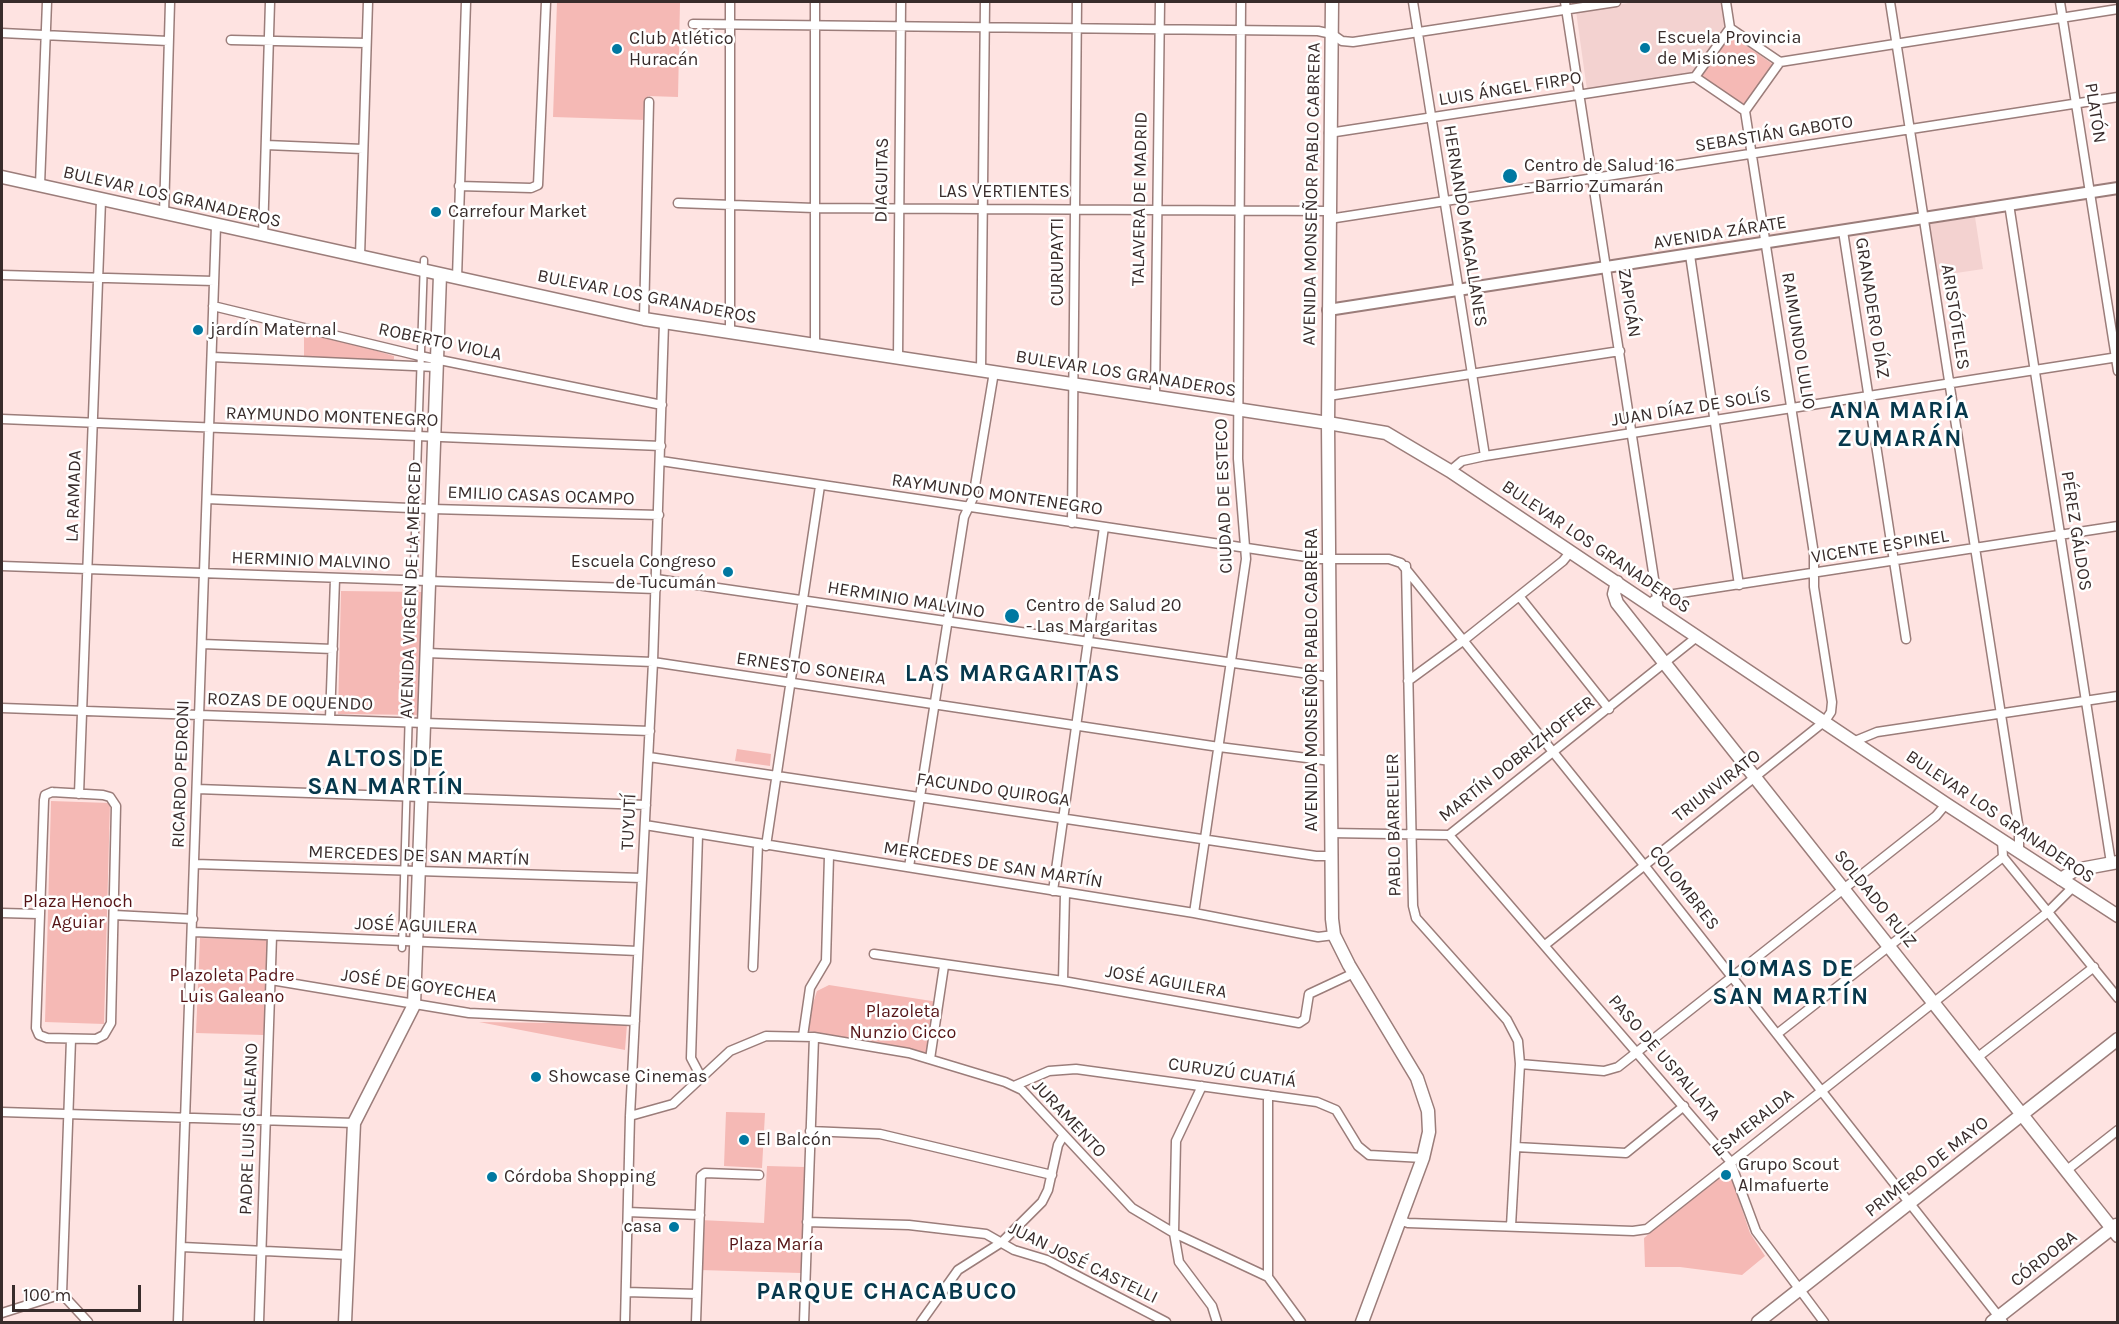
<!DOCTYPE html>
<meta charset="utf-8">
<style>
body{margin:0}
#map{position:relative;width:2119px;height:1324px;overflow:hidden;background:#fee3e1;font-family:Karla,sans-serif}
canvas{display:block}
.frame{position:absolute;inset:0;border:3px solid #382c2b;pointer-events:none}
.scale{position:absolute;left:12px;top:1285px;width:129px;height:27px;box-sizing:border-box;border:3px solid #382c2b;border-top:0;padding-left:8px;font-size:18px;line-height:21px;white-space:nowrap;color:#382c2b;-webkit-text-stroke:4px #fff;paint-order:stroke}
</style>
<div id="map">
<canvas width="2119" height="1324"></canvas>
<div class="frame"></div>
<div class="scale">100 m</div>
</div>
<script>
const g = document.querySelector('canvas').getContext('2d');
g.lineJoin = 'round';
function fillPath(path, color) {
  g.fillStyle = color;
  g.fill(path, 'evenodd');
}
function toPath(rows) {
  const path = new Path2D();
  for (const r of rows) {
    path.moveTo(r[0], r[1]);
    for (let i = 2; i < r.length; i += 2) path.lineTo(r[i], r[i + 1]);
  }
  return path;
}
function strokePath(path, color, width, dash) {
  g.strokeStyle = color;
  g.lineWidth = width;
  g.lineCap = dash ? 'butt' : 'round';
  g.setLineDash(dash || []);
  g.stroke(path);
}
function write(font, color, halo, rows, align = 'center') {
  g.font = font + ' Karla,sans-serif';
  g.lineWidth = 5;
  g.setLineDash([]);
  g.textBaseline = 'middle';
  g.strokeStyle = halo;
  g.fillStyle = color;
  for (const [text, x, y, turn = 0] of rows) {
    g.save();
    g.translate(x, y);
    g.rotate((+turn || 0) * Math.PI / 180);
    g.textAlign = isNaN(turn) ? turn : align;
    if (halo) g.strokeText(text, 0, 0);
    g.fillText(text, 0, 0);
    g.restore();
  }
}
const built = toPath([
 [1635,2,1722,2,1726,23,1693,73,1587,90,1576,11],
 [1975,217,1983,269,1936,276,1929,224]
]);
const green = toPath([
 [557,2,680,2,678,97,648,96,647,120,553,117],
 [1731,35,1774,65,1745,106,1702,76],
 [304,329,394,356,394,359,392,362,304,357],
 [341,591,425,592,423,715,338,714],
 [737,749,771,754,770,766,735,761],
 [51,801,110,803,104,1024,45,1022],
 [200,938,268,940,264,1035,196,1033],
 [829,985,938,1002,929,1054,809,1031,810,1012,817,991],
 [479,1022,627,1024,625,1050],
 [726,1112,765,1113,762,1168,724,1166],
 [767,1166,805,1167,801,1273,700,1270,700,1220,764,1223],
 [1728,1168,1750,1233,1765,1256,1742,1275,1680,1267,1645,1267,1644,1238]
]);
const pedestrian = toPath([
 [413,595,424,260],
 [402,948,409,709]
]);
const minor = toPath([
 [1413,2,1485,456],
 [1565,2,1659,611],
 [1726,2,1730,28,1780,62],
 [1890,2,2019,830,2019,852],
 [2060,2,2118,371],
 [693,24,1318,31,1332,34,1342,41,1353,42,1616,2],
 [2,33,168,41],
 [231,40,366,43],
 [1780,62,2118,9],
 [1695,77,1730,28],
 [1329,133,1695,77,1745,111],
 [266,145,363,149],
 [40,185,47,2],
 [459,186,531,188,538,185,546,2],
 [678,203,814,208,1329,211],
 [2009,204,2111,863],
 [164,214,170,2],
 [1329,219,2118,97],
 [1843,231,1906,639],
 [263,236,270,2],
 [1690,255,1739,585],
 [360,256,368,2],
 [2,275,214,281],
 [457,278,466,2],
 [213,306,420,356,662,405],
 [644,319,649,102],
 [730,332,730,2],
 [815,346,815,2],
 [212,357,436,367],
 [898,358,901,2],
 [981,370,985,2],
 [1328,396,1620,351],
 [1155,397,1160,2],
 [2,419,661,446],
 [661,461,1321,559,1389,559,1401,563,1644,865,2003,1322],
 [1450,471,1462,461,1485,456,2118,357],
 [207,499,432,509,659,515],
 [1072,523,1077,2],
 [2,566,656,589],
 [1406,566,1413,906,1416,918,1507,1020,1518,1041,1520,1064,1511,1226],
 [656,579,1330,677],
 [1519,596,1609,709],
 [1654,600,1668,595,2118,526],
 [202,644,333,649],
 [427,653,653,662,1219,747,1331,761],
 [1408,681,1464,640,1563,561,1571,551],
 [2,708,650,731],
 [330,719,335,579],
 [1855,741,1877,732,2118,696],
 [649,757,1316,856,1331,856],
 [197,789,646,805],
 [52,792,103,795,110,797,116,806,111,1023,104,1035,96,1039,47,1038,39,1035,36,1028,44,800,45,795,52,792],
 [79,794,101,200],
 [645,825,1194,913,1318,937,1334,935],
 [1331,833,1449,835,1698,636],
 [698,835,691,1058,701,1077],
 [1449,835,1730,1161,1756,1231,1824,1322],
 [2002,841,2003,857,2118,998],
 [766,846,820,486],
 [195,864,642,878],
 [909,867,964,517,973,498,994,372],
 [1053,891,1104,527],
 [2,913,39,914],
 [1194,913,1246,559,1238,459,1241,2],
 [114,915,193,919],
 [194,932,638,951],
 [1545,945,1825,721,1831,712,1832,702,1814,587,1814,554,1745,111,1780,62],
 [874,954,1063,981,1299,1023,1305,1019,1309,994,1354,973],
 [753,967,758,844],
 [271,980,469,1013,635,1021],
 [1063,981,1065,893],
 [1777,1034,2003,857],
 [803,1036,810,988,826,961,829,856],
 [1978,1057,2094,967],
 [930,1059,944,966],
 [1520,1064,1604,1071,1618,1067,1936,816,1946,804],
 [1014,1086,1049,1071,1076,1069,1317,1102,1336,1110,1358,1146,1369,1155,1423,1158],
 [1202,1086,1176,1141,1174,1233,1179,1262,1212,1306,1217,1322],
 [1268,1095,1268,1277,1301,1322],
 [2,1112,354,1123],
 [630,1116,673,1104,730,1051,766,1036,814,1037,909,1053,1005,1082,1022,1090,1132,1208,1174,1233,1268,1277],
 [810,1131,880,1134,1052,1175],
 [1516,1147,1626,1153,1684,1106],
 [2067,1170,2118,1130],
 [628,1212,700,1215],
 [1399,1220,1408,1223,1633,1231,1647,1229,2048,912,2073,887],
 [807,1222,909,1225,986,1234,1014,1250,1047,1260,1166,1322],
 [182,1247,348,1255],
 [626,1292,697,1294],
 [62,1294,71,1039],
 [2,1313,62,1294,88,1322],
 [178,1322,216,226],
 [259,1322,272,936],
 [625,1322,630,1116,653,662,664,323],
 [696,1322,701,1176,705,1173,759,1175],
 [804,1322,814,1037],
 [921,1322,958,1270,1002,1242,1042,1202,1048,1190,1058,1145,1063,1136]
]);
const tertiary = toPath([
 [1328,310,2118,188]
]);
const secondary = toPath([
 [1328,423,1386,433,1450,471,1946,804,2118,916],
 [1617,582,1614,594,1617,603,2118,1236],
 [345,1322,354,1123,414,1005,440,275],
 [1758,1322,2118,1039],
 [1992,1322,2116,1225]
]);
const primary = toPath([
 [1332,2,1328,423,1332,919,1334,935,1349,965,1417,1078,1428,1111,1429,1132,1423,1158,1362,1322],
 [2,177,644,319,1328,423],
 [2061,879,2075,870,2118,862]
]);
const markers = [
 [1645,48,6,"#0078a1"],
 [617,49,6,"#0078a1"],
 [1510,176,8,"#0078a1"],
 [436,212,6,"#0078a1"],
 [198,330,6,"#0078a1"],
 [728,572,6,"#0078a1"],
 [1012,616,8,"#0078a1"],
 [536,1077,6,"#0078a1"],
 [744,1140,6,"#0078a1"],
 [1726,1175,6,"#0078a1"],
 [492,1177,6,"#0078a1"],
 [674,1227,6,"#0078a1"]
];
const poiNames = [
 ["Escuela Provincia",1657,38],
 ["de Misiones",1657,59],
 ["Club Atlético",629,39],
 ["Huracán",629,60],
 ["Centro de Salud 16",1524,166],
 ["- Barrio Zumarán",1524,187],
 ["Carrefour Market",448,212],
 ["jardín Maternal",210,330],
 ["Escuela Congreso",716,562,"right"],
 ["de Tucumán",716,583,"right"],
 ["Centro de Salud 20",1026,606],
 ["- Las Margaritas",1026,627],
 ["Showcase Cinemas",548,1077],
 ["El Balcón",756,1140],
 ["Grupo Scout",1738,1165],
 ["Almafuerte",1738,1186],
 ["Córdoba Shopping",504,1177],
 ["casa",662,1227,"right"]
];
const streetNames = [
 ["LUIS ÁNGEL FIRPO",1510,89,-9],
 ["PLATÓN",2095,113,81],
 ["SEBASTIÁN GABOTO",1774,134,-9],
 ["DIAGUITAS",882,180,-89],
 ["LAS VERTIENTES",1004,192],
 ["AVENIDA MONSEÑOR PABLO CABRERA",1312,194,-89],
 ["BULEVAR LOS GRANADEROS",172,197,13],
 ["TALAVERA DE MADRID",1140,199,-89],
 ["HERNANDO MAGALLANES",1465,226,81],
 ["AVENIDA ZÁRATE",1720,233,-9],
 ["CURUPAYTI",1058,262,-90],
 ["BULEVAR LOS GRANADEROS",647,297,11],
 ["ZAPICÁN",1629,303,81],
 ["GRANADERO DÍAZ",1872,308,81],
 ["ARISTÓTELES",1955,317,81],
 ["RAIMUNDO LULIO",1798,341,81],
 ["ROBERTO VIOLA",440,342,12],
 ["BULEVAR LOS GRANADEROS",1126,374,9],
 ["JUAN DÍAZ DE SOLÍS",1691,408,-9],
 ["RAYMUNDO MONTENEGRO",332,417,2],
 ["RAYMUNDO MONTENEGRO",997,495,8],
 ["LA RAMADA",74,496,-88],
 ["EMILIO CASAS OCAMPO",541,496,2],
 ["CIUDAD DE ESTECO",1224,496,-92],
 ["PÉREZ GÁLDOS",2076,531,81],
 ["BULEVAR LOS GRANADEROS",1596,547,34],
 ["VICENTE ESPINEL",1880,547,-9],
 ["HERMINIO MALVINO",311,561,2],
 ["AVENIDA VIRGEN DE LA MERCED",411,590,-88],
 ["HERMINIO MALVINO",906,600,9],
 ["ERNESTO SONEIRA",811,669,8],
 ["AVENIDA MONSEÑOR PABLO CABRERA",1312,680,-90],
 ["ROZAS DE OQUENDO",290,702,2],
 ["MARTÍN DOBRIZHOFFER",1517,759,-38],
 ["RICARDO PEDRONI",181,774,-88],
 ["TRIUNVIRATO",1717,786,-38],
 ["FACUNDO QUIROGA",993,790,8],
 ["BULEVAR LOS GRANADEROS",2000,817,34],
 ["TUYUTÍ",629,822,-87],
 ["PABLO BARRELIER",1394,825,-91],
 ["MERCEDES DE SAN MARTÍN",419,856,2],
 ["MERCEDES DE SAN MARTÍN",993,865,9],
 ["COLOMBRES",1684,888,52],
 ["SOLDADO RUIZ",1875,899,51],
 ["JOSÉ AGUILERA",416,926,2],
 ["JOSÉ AGUILERA",1166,982,10],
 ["JOSÉ DE GOYECHEA",419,986,8],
 ["PASO DE USPALLATA",1664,1058,49],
 ["CURUZÚ CUATIÁ",1232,1073,8],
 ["JURAMENTO",1069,1119,47],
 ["ESMERALDA",1753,1123,-38],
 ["PADRE LUIS GALEANO",249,1129,-88],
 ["PRIMERO DE MAYO",1927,1167,-38],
 ["CÓRDOBA",2044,1259,-38],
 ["JUAN JOSÉ CASTELLI",1083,1263,26]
];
const parkNames = [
 ["Plaza Henoch",78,902],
 ["Aguiar",78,923],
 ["Plazoleta Padre",232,976],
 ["Luis Galeano",232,997],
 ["Plazoleta",903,1012],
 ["Nunzio Cicco",903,1033],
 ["Plaza María",776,1245]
];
const districtNames = [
 ["ANA MARÍA",1900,411],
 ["ZUMARÁN",1900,439],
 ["LAS MARGARITAS",1013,674],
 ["ALTOS DE",386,759],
 ["SAN MARTÍN",386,787],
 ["LOMAS DE",1791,969],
 ["SAN MARTÍN",1791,997],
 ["PARQUE CHACABUCO",887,1292]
];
fillPath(built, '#f3d2d0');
fillPath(green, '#f5b9b5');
strokePath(pedestrian, '#9b7d7a', 9);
strokePath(minor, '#9b7d7a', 11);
strokePath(tertiary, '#9b7d7a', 14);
strokePath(secondary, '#9b7d7a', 15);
strokePath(primary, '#9b7d7a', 15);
strokePath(pedestrian, '#fff', 6);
strokePath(minor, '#fff', 8);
strokePath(tertiary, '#fff', 10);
strokePath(secondary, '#fff', 12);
strokePath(primary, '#fff', 12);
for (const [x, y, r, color] of markers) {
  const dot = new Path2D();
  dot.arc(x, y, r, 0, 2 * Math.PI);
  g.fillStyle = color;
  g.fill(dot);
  strokePath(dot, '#fff', 2);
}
write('18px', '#382c2b', '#fff', poiNames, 'left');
write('18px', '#382c2b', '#fff', streetNames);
write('18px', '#551416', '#fff', parkNames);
g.letterSpacing = '1.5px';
write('bold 24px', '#07384c', '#fff', districtNames);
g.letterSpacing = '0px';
</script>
